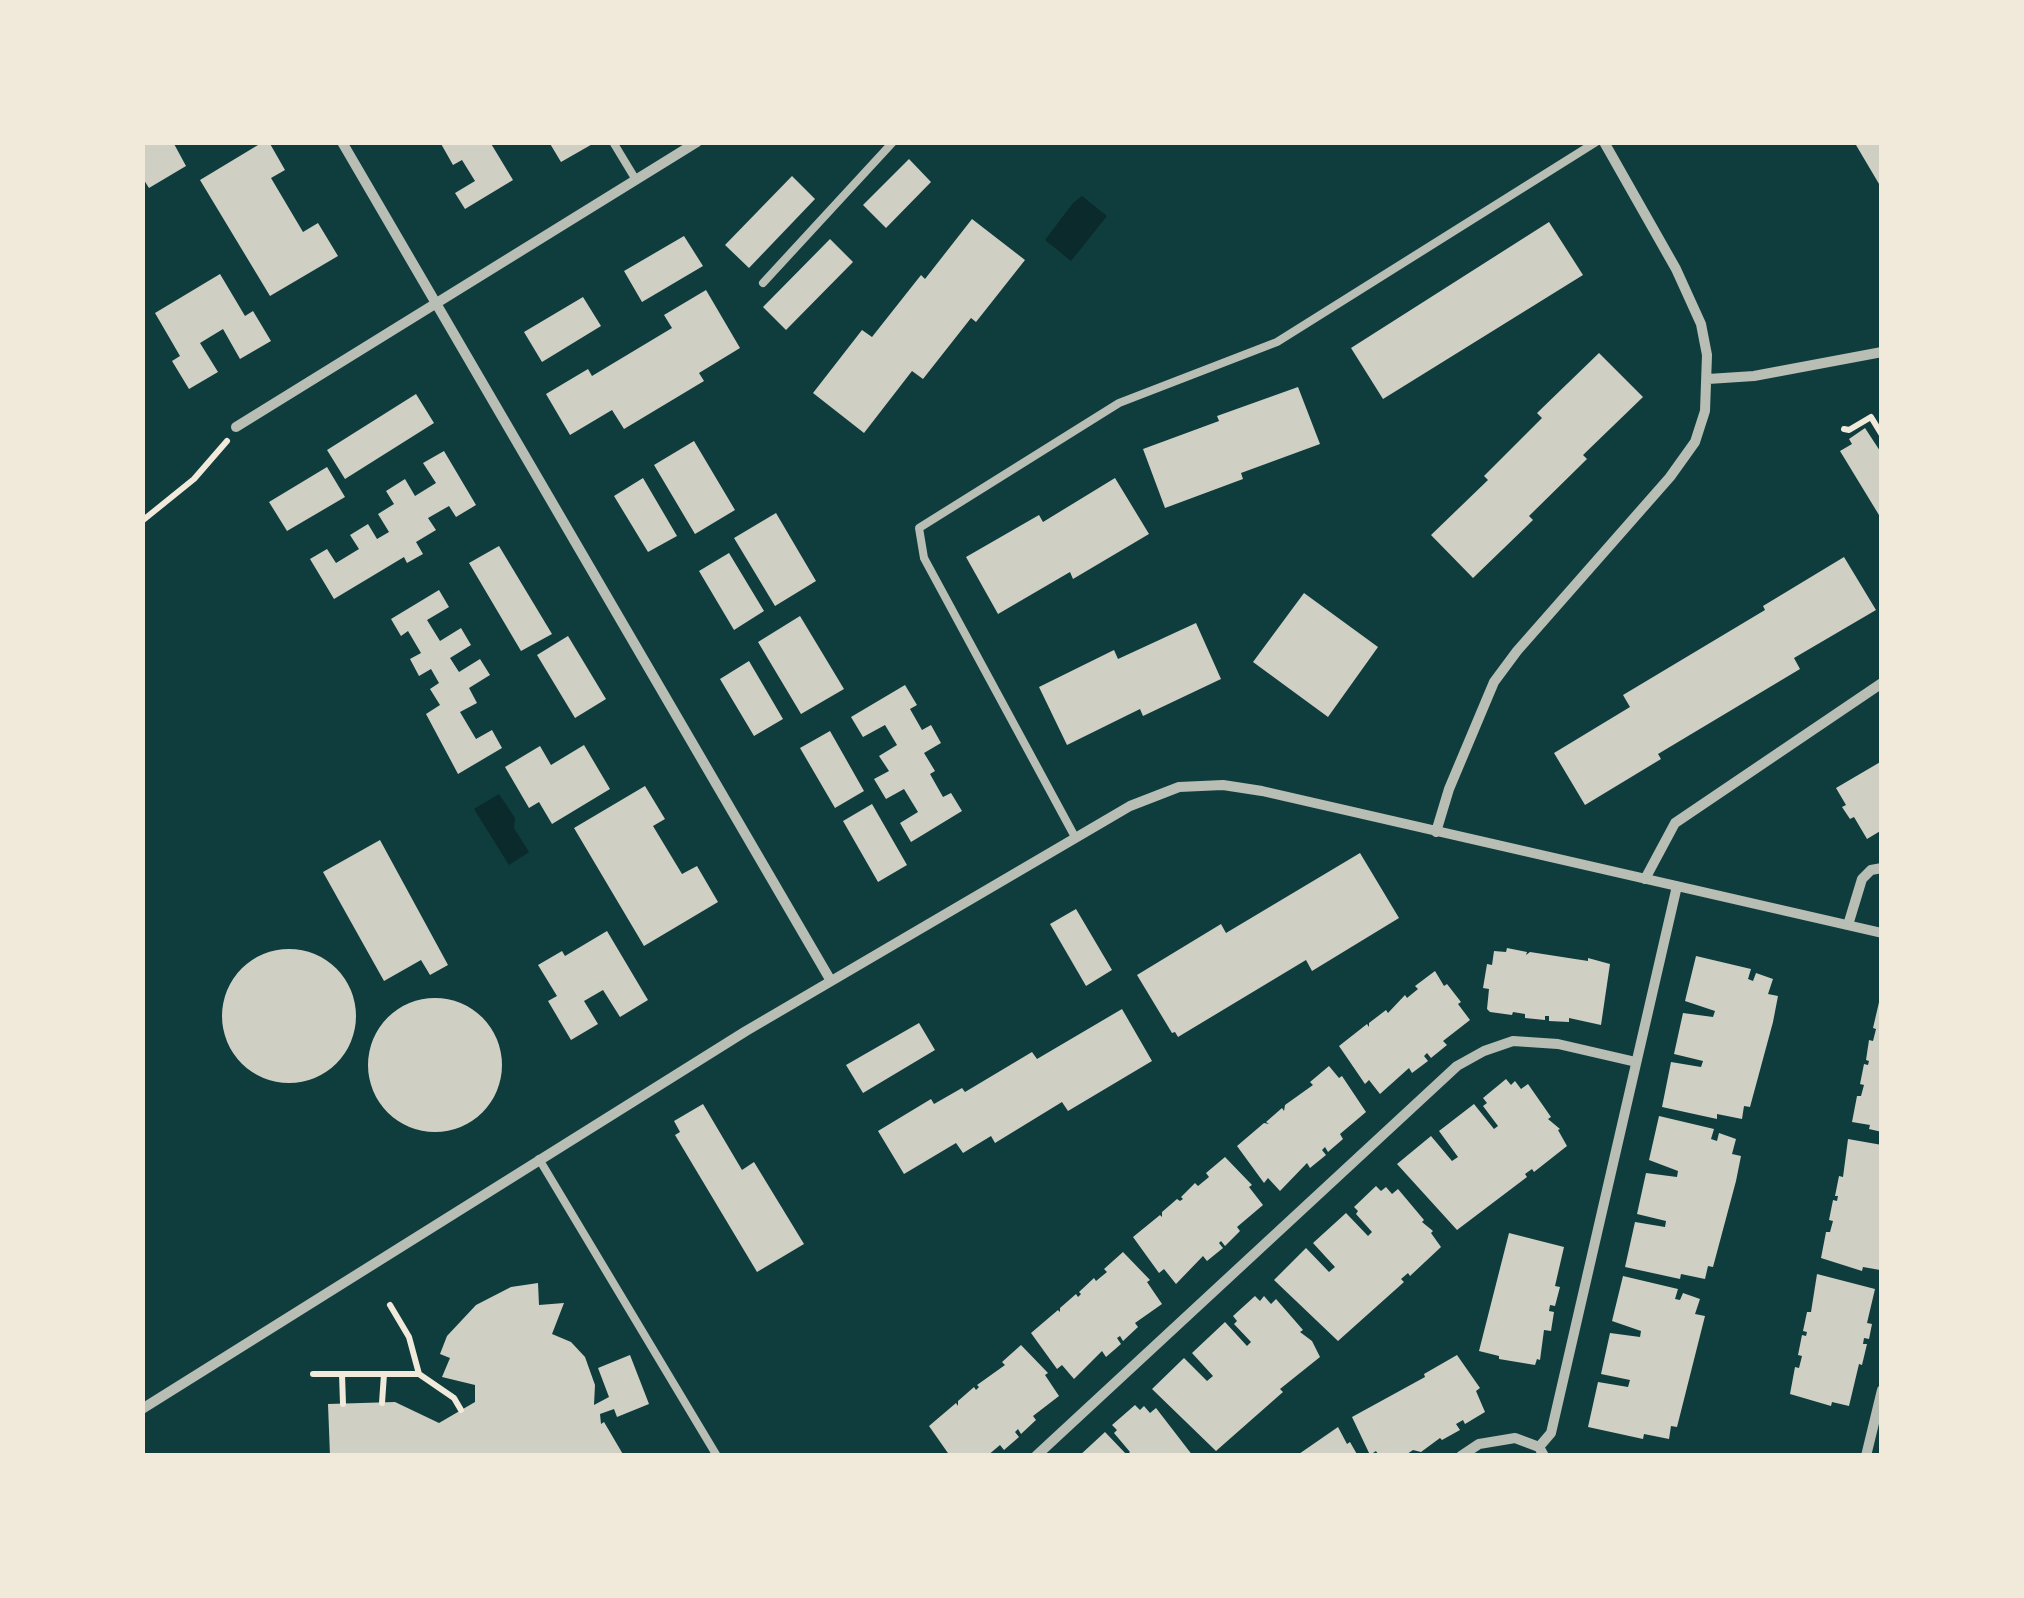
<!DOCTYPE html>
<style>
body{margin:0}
#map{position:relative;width:2024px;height:1598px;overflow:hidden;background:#0f3d3e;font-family:Poppins,sans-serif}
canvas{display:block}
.frame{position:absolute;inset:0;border:145px solid #f1e9da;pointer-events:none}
</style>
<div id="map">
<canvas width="2024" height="1598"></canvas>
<div class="frame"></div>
</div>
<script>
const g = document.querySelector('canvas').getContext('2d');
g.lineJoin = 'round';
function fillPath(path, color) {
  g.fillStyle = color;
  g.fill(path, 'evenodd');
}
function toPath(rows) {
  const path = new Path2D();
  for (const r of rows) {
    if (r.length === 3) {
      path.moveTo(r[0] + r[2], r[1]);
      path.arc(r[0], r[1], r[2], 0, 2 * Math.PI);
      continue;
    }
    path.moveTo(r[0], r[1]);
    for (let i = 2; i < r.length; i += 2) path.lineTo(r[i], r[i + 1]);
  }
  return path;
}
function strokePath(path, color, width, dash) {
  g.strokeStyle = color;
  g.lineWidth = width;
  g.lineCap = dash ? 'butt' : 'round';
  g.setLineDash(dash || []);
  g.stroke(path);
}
const water = toPath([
 [1082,196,1107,216,1071,261,1045,240,1073,203],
 [499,794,515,818,514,828,529,852,509,865,474,809]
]);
const building = toPath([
 [142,142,173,142,186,166,149,188,142,177],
 [263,142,269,142,285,170,271,178,303,232,318,223,338,256,270,296,200,180],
 [440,142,490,142,513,180,465,209,455,193,475,181,462,160,453,165],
 [549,142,596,142,561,162],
 [1859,142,1882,142,1882,189,1856,145],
 [909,159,931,182,886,228,863,205],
 [792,176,815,199,749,268,725,245],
 [972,219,1025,260,976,322,971,318,923,379,912,371,864,433,813,393,862,330,872,337,921,275,925,279],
 [1549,222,1583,275,1383,399,1351,348],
 [684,236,703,266,642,302,624,271],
 [830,239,853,262,786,330,763,307],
 [220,274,245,316,253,311,271,341,240,359,223,329,200,343,218,372,189,389,172,361,180,356,155,313],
 [706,290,740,348,699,373,704,381,624,429,612,410,570,435,546,394,588,369,592,376,672,328,664,315],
 [583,297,601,326,542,362,524,332],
 [1599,353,1643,397,1583,455,1587,459,1529,516,1533,520,1473,578,1431,535,1488,480,1484,476,1542,418,1537,413],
 [1298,387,1320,444,1241,473,1243,479,1165,508,1143,449,1219,421,1217,416],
 [416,394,434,423,345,479,327,450],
 [1865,428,1882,454,1882,520,1840,451,1852,444,1849,439],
 [694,441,735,510,695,534,654,465],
 [444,451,476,505,456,517,449,506,428,518,436,530,416,542,423,554,407,563,404,557,334,599,310,559,327,549,336,563,359,549,350,535,368,524,377,539,389,532,378,514,394,504,386,491,405,479,415,496,436,483,423,463],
 [327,467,345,497,287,531,269,502],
 [643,478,677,536,648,552,614,496],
 [1115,478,1149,534,1073,579,1070,572,998,614,966,557,1039,515,1043,522],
 [776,513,816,581,775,606,734,538],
 [499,546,552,634,521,651,469,563],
 [729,553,764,611,734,630,699,571],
 [1844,557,1876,610,1794,658,1800,669,1658,754,1661,759,1585,805,1554,753,1630,707,1623,695,1765,610,1763,606],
 [439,590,449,607,427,620,440,641,461,628,471,645,450,658,459,672,480,659,490,675,469,688,477,703,460,712,476,739,492,730,502,748,458,774,426,714,440,705,430,689,439,683,431,669,419,676,410,659,421,653,408,631,401,636,391,619],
 [1304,593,1378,647,1328,717,1253,662],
 [800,616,844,689,801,714,758,642],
 [1196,623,1221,679,1143,716,1140,709,1067,745,1039,687,1114,650,1118,659],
 [568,636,606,699,575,718,537,655],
 [749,661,783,719,754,736,720,679],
 [905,685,917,705,910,709,922,730,931,725,941,743,924,753,935,771,930,774,943,797,951,793,962,811,911,842,900,823,918,812,904,789,886,799,874,779,889,771,879,756,897,745,885,725,863,737,851,717],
 [830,731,864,791,835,808,800,748],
 [584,745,610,789,552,824,539,802,529,808,505,767,540,746,551,765],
 [1882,761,1882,830,1867,839,1854,817,1850,819,1842,807,1846,805,1836,788],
 [645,786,665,819,653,826,682,874,697,866,718,902,644,946,574,828],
 [872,804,907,865,878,882,843,821],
 [380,840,448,965,430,975,421,960,384,981,323,872],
 [1360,853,1399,918,1312,971,1306,960,1178,1037,1175,1032,1172,1033,1137,975,1221,924,1226,933],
 [1076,909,1112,970,1086,986,1050,924],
 [607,931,648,1000,620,1017,603,990,584,1001,598,1024,571,1040,548,1001,557,996,538,965,562,951,565,956],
 [1507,948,1527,952,1526,955,1530,952,1588,961,1588,958,1610,964,1601,1025,1569,1018,1569,1022,1549,1021,1549,1016,1545,1016,1545,1020,1525,1018,1525,1014,1513,1012,1512,1015,1490,1012,1487,1009,1489,989,1483,988,1487,964,1492,965,1494,951,1506,952],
 [289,1016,67],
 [1696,956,1751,969,1748,979,1753,981,1756,973,1773,979,1768,994,1778,996,1773,1022,1750,1107,1744,1106,1742,1119,1717,1114,1717,1119,1662,1107,1671,1062,1701,1067,1703,1061,1674,1054,1683,1013,1713,1017,1715,1011,1685,1001],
 [1435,971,1444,986,1447,984,1461,1002,1458,1004,1470,1020,1443,1041,1447,1045,1431,1058,1427,1053,1424,1056,1428,1061,1412,1073,1409,1068,1380,1094,1369,1080,1365,1084,1339,1046,1367,1024,1369,1027,1369,1023,1386,1010,1388,1013,1405,995,1407,998,1418,989,1415,986],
 [1880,998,1882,998,1882,1132,1869,1129,1870,1125,1852,1122,1857,1096,1861,1096,1864,1085,1860,1084,1864,1064,1868,1065,1869,1061,1866,1060,1869,1040,1873,1041,1876,1029,1873,1028],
 [435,1065,67],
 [1122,1009,1152,1061,1068,1111,1062,1102,995,1143,991,1136,963,1153,956,1143,904,1174,878,1131,931,1099,934,1104,962,1088,965,1092,1032,1052,1037,1059],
 [919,1023,935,1050,863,1093,846,1065],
 [1329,1066,1339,1078,1342,1076,1366,1112,1340,1134,1343,1139,1328,1152,1325,1147,1322,1150,1326,1155,1310,1168,1307,1163,1280,1191,1268,1178,1264,1183,1237,1146,1264,1123,1269,1124,1266,1122,1282,1108,1284,1111,1285,1105,1313,1085,1310,1082],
 [1506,1079,1511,1085,1515,1081,1521,1089,1528,1084,1551,1117,1548,1119,1560,1129,1558,1130,1567,1146,1534,1172,1532,1169,1525,1174,1527,1177,1457,1230,1397,1164,1431,1136,1452,1161,1458,1157,1439,1131,1474,1104,1494,1129,1498,1126,1483,1106,1487,1103,1483,1098],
 [703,1104,742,1170,754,1162,804,1244,757,1272,675,1135,680,1132,674,1121],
 [1659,1116,1714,1129,1711,1139,1717,1141,1719,1133,1736,1139,1732,1154,1741,1156,1736,1181,1713,1267,1708,1266,1705,1279,1681,1274,1680,1279,1625,1267,1635,1222,1665,1227,1666,1221,1637,1214,1646,1173,1677,1177,1678,1171,1649,1160],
 [1848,1139,1882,1145,1880,1270,1863,1267,1862,1271,1821,1258,1826,1232,1830,1232,1833,1221,1829,1220,1833,1200,1837,1201,1838,1196,1835,1196,1839,1176,1843,1177],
 [1225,1157,1252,1185,1249,1187,1263,1205,1237,1227,1240,1231,1225,1246,1221,1241,1219,1243,1223,1248,1207,1261,1203,1256,1176,1284,1164,1269,1159,1273,1133,1237,1160,1215,1162,1217,1162,1212,1177,1199,1180,1201,1183,1199,1181,1197,1195,1183,1198,1186,1209,1177,1206,1173],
 [1376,1186,1381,1191,1386,1187,1392,1194,1398,1189,1424,1220,1422,1222,1433,1231,1431,1233,1441,1247,1410,1276,1408,1273,1401,1279,1404,1282,1338,1341,1274,1280,1306,1248,1329,1272,1335,1267,1313,1243,1346,1213,1368,1236,1372,1232,1356,1214,1358,1211,1354,1207],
 [1509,1233,1564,1247,1555,1286,1560,1287,1555,1306,1550,1305,1549,1311,1554,1312,1551,1331,1544,1330,1540,1360,1537,1359,1535,1365,1499,1359,1499,1356,1479,1351],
 [1123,1252,1150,1280,1147,1282,1162,1304,1135,1323,1138,1327,1123,1341,1120,1336,1117,1338,1121,1344,1106,1357,1102,1351,1074,1379,1062,1365,1057,1369,1031,1333,1058,1310,1060,1312,1060,1308,1076,1294,1078,1297,1081,1294,1079,1292,1094,1278,1096,1281,1107,1272,1104,1269],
 [1817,1274,1875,1289,1867,1323,1872,1324,1869,1339,1864,1338,1863,1344,1867,1344,1862,1365,1859,1364,1849,1406,1832,1402,1831,1406,1790,1394,1795,1367,1799,1368,1802,1356,1798,1355,1802,1335,1806,1336,1807,1332,1803,1331,1807,1312,1811,1312],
 [1623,1276,1678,1289,1675,1299,1680,1300,1683,1293,1700,1299,1695,1314,1705,1316,1677,1427,1671,1426,1669,1439,1644,1434,1643,1439,1588,1427,1598,1382,1628,1387,1630,1380,1601,1374,1610,1333,1640,1337,1641,1331,1612,1321],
 [538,1283,539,1305,564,1303,552,1334,571,1342,585,1357,595,1385,594,1405,609,1397,598,1368,630,1355,649,1404,617,1417,614,1409,600,1414,601,1424,604,1422,624,1456,330,1456,328,1404,395,1402,439,1423,475,1402,475,1385,442,1377,450,1358,440,1354,447,1336,476,1305,511,1287],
 [1255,1296,1260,1301,1264,1296,1271,1304,1276,1299,1303,1330,1300,1332,1312,1341,1320,1357,1280,1389,1283,1392,1216,1451,1152,1389,1184,1358,1207,1381,1213,1376,1192,1353,1225,1322,1247,1346,1251,1342,1234,1324,1237,1321,1233,1316],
 [1021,1345,1048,1373,1045,1375,1059,1396,1033,1416,1036,1420,1021,1434,1018,1429,1015,1432,1019,1437,1004,1450,1000,1445,987,1456,950,1456,929,1426,956,1403,958,1406,958,1401,974,1387,976,1390,979,1387,977,1385,1005,1365,1002,1362],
 [1457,1355,1480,1388,1476,1391,1485,1412,1465,1424,1463,1420,1456,1424,1460,1430,1442,1440,1440,1438,1421,1452,1413,1450,1404,1456,1379,1456,1376,1451,1370,1455,1352,1417,1425,1377,1424,1374],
 [1135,1405,1140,1410,1144,1406,1150,1413,1156,1408,1193,1456,1079,1456,1105,1432,1127,1455,1130,1452,1114,1433,1117,1430,1112,1425],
 [1338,1427,1347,1444,1350,1442,1358,1456,1296,1456]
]);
const path = toPath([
 [1844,429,1849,430,1871,417,1882,435],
 [142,521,194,479,227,441],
 [390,1305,409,1337,419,1374],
 [313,1374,419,1374,454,1398,461,1410],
 [342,1374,343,1404],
 [382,1403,384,1374]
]);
const service = toPath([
 [613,142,636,180],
 [763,283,893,142],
 [1075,837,924,558,919,528,1119,403,1277,342,1596,142],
 [539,1159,717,1456]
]);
const minor = toPath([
 [342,142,831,981],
 [1708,379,1754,376,1882,352],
 [236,427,697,142],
 [1436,832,1449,789,1494,682,1517,651,1670,477,1695,442,1705,411,1707,355,1701,324,1676,269,1604,142],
 [1645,879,1675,823,1882,683],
 [1848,925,1862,879,1871,870,1882,868],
 [142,1409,746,1031,1130,806,1179,787,1223,785,1262,791,1882,933],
 [1539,1447,1551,1433,1677,886],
 [1036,1456,1457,1066,1484,1051,1513,1041,1558,1044,1636,1062],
 [1461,1456,1479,1444,1515,1438,1539,1447,1544,1456],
 [1866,1456,1882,1390]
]);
fillPath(water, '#0a2a2b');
fillPath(building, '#cfcfc3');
strokePath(path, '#f1e9da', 6);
strokePath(service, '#b8beb3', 8);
strokePath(minor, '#b8beb3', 10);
</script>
